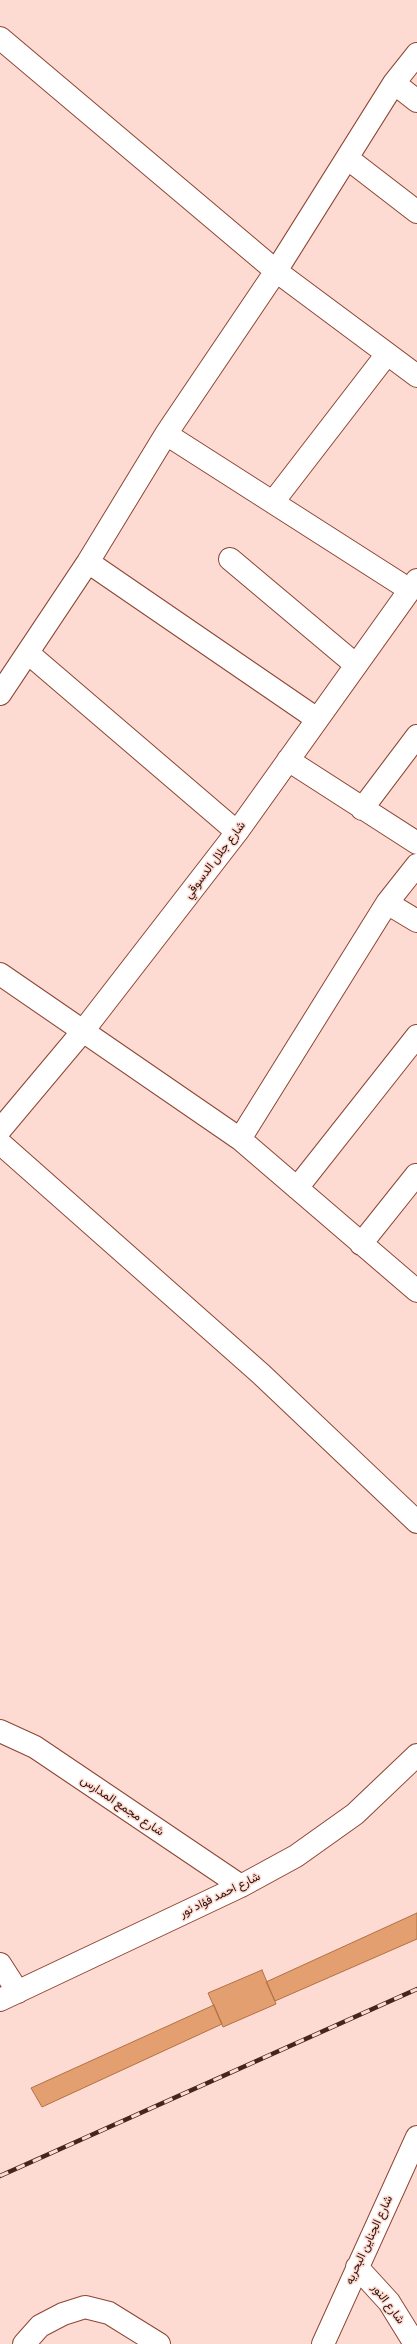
<!DOCTYPE html>
<meta charset="utf-8">
<style>
body{margin:0}
canvas{display:block;background:#fedbd2}
</style>
<canvas width="417" height="2344"></canvas>
<script>
const g = document.querySelector('canvas').getContext('2d');
g.lineJoin = 'round';
function fillPath(path, color) {
  g.fillStyle = color;
  g.fill(path, 'evenodd');
}
function toPath(rows) {
  const path = new Path2D();
  for (const r of rows) {
    path.moveTo(r[0], r[1]);
    for (let i = 2; i < r.length; i += 2) path.lineTo(r[i], r[i + 1]);
  }
  return path;
}
function strokePath(path, color, width, dash) {
  g.strokeStyle = color;
  g.lineWidth = width;
  g.lineCap = dash ? 'butt' : 'round';
  g.setLineDash(dash || []);
  g.stroke(path);
}
function write(font, color, halo, rows, align = 'center') {
  g.font = font + ' "PT Sans Narrow",Vazirmatn,sans-serif';
  g.lineWidth = 3;
  g.setLineDash([]);
  g.textBaseline = 'middle';
  g.strokeStyle = halo;
  g.fillStyle = color;
  for (const [text, x, y, turn = 0] of rows) {
    g.save();
    g.translate(x, y);
    g.rotate((+turn || 0) * Math.PI / 180);
    g.textAlign = isNaN(turn) ? turn : align;
    if (halo) g.strokeText(text, 0, 0);
    g.fillText(text, 0, 0);
    g.restore();
  }
}
const building = toPath([
 [417,1913,417,1939,275,2001,266,1982,417,1913],
 [262,1970,276,2004,223,2027,208,1993,262,1970],
 [214,2005,222,2024,42,2107,31,2088,214,2005]
]);
const street = toPath([
 [0,38,276,271,417,376],
 [394,83,417,101],
 [347,158,417,212],
 [166,434,410,590],
 [273,502,387,354],
 [230,559,356,665],
 [88,562,317,719],
 [28,653,237,832],
 [0,694,88,562,166,434,276,271,394,83,417,54],
 [288,760,417,843],
 [362,809,417,736],
 [387,903,417,865],
 [0,974,240,1139,417,1291],
 [0,1130,83,1031,237,832,417,580],
 [240,1139,387,903,417,921],
 [0,1143,261,1374,417,1522],
 [297,1188,417,1036],
 [361,1244,416,1175],
 [0,1731,35,1747,241,1886],
 [0,1964,18,1992],
 [0,2000,241,1886,296,1856,355,1814,417,1755],
 [357,2267,389,2302,415,2344],
 [24,2344,40,2326,63,2314,85,2307,109,2313,159,2344],
 [323,2344,417,2137]
]);
const rail = toPath([
 [0,2176,417,1989]
]);
const streetNames = [
 ["شارع جلال الدسوقي",215,860,-53],
 ["شارع مجمع المدارس",122,1806,34],
 ["شارع احمد فؤاد نور",220,1895,-26],
 ["شارع الجناين البحريه",369,2240,-65],
 ["شارع النور",388,2304,53]
];
fillPath(building, '#e39f70');
strokePath(building, '#b17143', 1);
strokePath(street, '#8d4533', 24);
strokePath(street, '#fff', 22);
strokePath(rail, '#45261f', 4.5);
strokePath(rail, '#fedbd2', 3, [9]);
write('12px', '#2e1009', '#fedbd2', streetNames);
</script>
